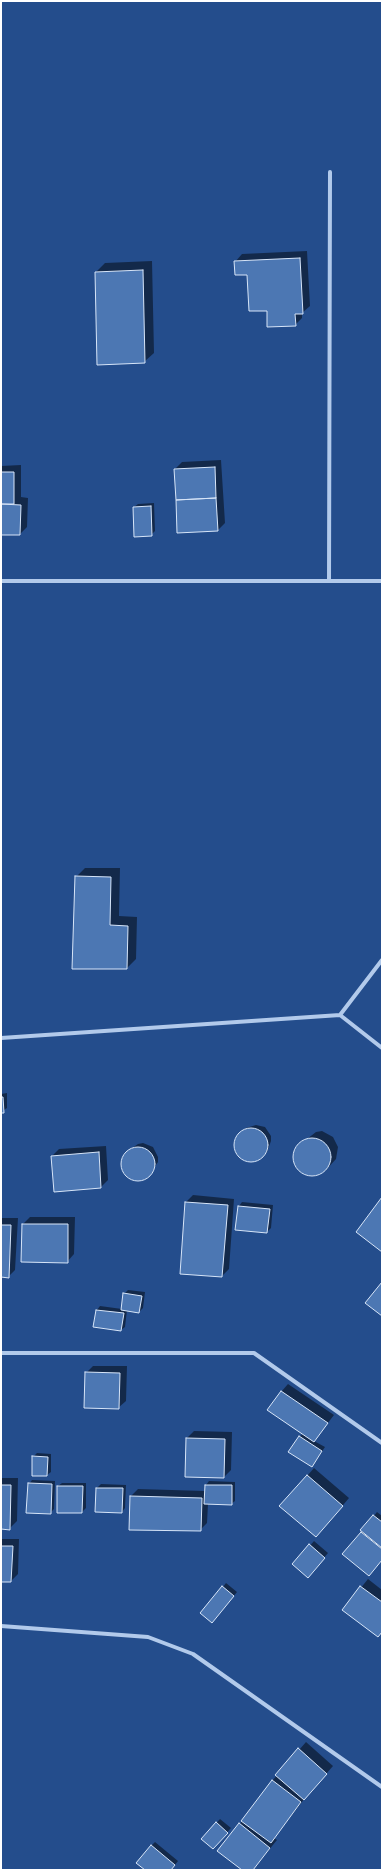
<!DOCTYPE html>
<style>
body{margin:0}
#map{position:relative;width:383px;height:1871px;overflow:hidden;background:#244d8c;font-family:"Titillium Web",sans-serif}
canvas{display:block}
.frame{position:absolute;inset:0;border:2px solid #fff;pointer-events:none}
</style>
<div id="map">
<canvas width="383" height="1871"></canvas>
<div class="frame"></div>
</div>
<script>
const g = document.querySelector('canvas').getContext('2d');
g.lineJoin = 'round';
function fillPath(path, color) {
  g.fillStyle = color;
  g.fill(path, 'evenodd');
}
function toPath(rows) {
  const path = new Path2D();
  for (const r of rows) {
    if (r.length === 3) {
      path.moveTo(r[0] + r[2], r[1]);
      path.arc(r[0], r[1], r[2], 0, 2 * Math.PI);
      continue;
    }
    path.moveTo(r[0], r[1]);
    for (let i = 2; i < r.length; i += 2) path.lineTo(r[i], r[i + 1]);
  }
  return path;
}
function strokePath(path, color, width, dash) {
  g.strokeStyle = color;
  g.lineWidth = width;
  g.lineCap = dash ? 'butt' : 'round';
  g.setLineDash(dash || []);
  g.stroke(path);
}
const shadow = toPath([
 [307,251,310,306,302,313,302,318,295,325,268,310,248,274,235,262,242,254],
 [152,261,154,353,144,362,96,272,105,263],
 [221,460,225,523,218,530,175,469,182,462],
 [21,465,21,497,28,498,27,527,20,534,1,534,1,466],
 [154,503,155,531,151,535,134,507,138,504],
 [85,868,120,868,119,916,137,917,136,959,127,968,76,877],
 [7,1093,7,1108,1,1112,1,1094],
 [256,1125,265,1127,271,1136,271,1141,267,1152,263,1156,253,1161,249,1161,239,1156,235,1146,236,1140,246,1128],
 [322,1131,333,1137,338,1147,336,1159,325,1171,314,1176,302,1173,295,1164,294,1159,298,1146,316,1132],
 [143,1143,153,1147,158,1157,158,1162,149,1175,139,1180,134,1180,125,1174,122,1164,125,1154,129,1150,138,1144],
 [106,1146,108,1180,100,1188,52,1156,59,1149],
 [193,1195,234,1199,229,1269,222,1276,186,1202],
 [242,1202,273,1205,271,1228,267,1232,236,1229,239,1206],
 [30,1217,75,1217,74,1254,67,1262,23,1224],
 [1,1218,18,1218,15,1270,8,1277,1,1276],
 [128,1290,145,1292,143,1308,139,1312,127,1310,125,1327,121,1330,97,1310,100,1306,122,1309,124,1294],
 [93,1366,127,1366,126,1401,118,1408,86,1373],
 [288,1384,334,1415,314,1441,325,1447,312,1466,299,1437,303,1434,281,1392],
 [194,1431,232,1432,231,1470,224,1477,187,1438],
 [37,1453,51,1454,51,1472,47,1475,33,1475,33,1457],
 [314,1468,349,1498,323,1529,307,1476],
 [1,1478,18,1478,17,1521,9,1529,1,1528],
 [32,1480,55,1481,54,1509,50,1513,29,1484],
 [209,1481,235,1482,235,1501,231,1504,208,1504,207,1523,200,1530,131,1496,138,1489,205,1491,206,1485],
 [62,1483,86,1483,86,1508,82,1512,58,1486],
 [101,1484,126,1485,125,1508,122,1512,96,1511,97,1488],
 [377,1512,382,1516,382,1560,369,1575,344,1553],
 [1,1539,19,1539,18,1574,11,1581,1,1581],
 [314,1541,328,1553,311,1573,294,1564],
 [368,1579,382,1590,382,1632,343,1610],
 [226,1583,237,1592,216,1618,223,1587],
 [306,1742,333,1766,305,1798,274,1838,277,1840,255,1867,252,1870,243,1870,240,1824,272,1781],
 [220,1819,231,1828,213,1848,202,1839],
 [155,1842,178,1861,171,1870,146,1870,151,1846]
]);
const building = toPath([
 [300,258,303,314,295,314,296,326,267,327,267,311,249,311,247,275,235,275,234,261,300,258],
 [143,270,145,363,97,365,95,272,143,270],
 [215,467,216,498,176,500,174,469,215,467],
 [1,472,14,472,14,504,1,504,1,472],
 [216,498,218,531,177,533,176,500,216,498],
 [1,504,21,505,20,535,1,535,1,504],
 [151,506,152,536,134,537,133,507,151,506],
 [75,876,111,877,110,925,128,926,127,969,72,969,75,876],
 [1,1097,3,1097,4,1113,1,1113,1,1097],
 [251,1145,17],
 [312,1157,19],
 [138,1164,17],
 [99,1152,101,1188,54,1192,51,1156,99,1152],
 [382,1197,382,1252,356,1232,382,1197],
 [185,1202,228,1205,222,1277,180,1274,185,1202],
 [238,1206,270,1209,267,1233,235,1230,238,1206],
 [22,1224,68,1224,68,1263,21,1262,22,1224],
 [1,1225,11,1225,9,1278,1,1277,1,1225],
 [382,1282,382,1316,365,1303,382,1282],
 [123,1293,142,1296,139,1313,121,1310,123,1293],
 [96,1310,124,1313,121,1331,93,1327,96,1310],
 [85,1372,120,1373,119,1409,84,1408,85,1372],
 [281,1391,328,1423,314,1442,267,1410,281,1391],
 [299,1436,322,1451,312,1467,288,1452,299,1436],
 [186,1438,225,1439,224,1478,185,1477,186,1438],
 [32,1456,48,1457,47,1476,32,1476,32,1456],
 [307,1475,343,1506,316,1537,279,1506,307,1475],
 [28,1483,52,1484,51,1514,26,1513,28,1483],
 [1,1485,11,1485,10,1530,1,1529,1,1485],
 [205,1485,232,1485,232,1505,204,1504,205,1485],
 [57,1486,83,1486,82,1513,57,1513,57,1486],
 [96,1488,123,1488,122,1513,95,1512,96,1488],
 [130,1496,202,1498,201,1531,129,1530,130,1496],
 [373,1515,382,1522,382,1548,360,1530,373,1515],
 [361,1532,382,1549,382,1560,369,1576,342,1554,361,1532],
 [309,1544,325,1558,308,1578,292,1564,309,1544],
 [1,1546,13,1546,11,1582,1,1582,1,1546],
 [222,1586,234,1596,212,1623,200,1613,222,1586],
 [360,1586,382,1602,382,1632,378,1637,342,1610,360,1586],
 [298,1748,327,1774,304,1800,275,1775,298,1748],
 [272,1780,301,1802,271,1843,241,1821,272,1780],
 [216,1822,228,1833,213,1849,201,1839,216,1822],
 [239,1823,270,1848,253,1870,242,1870,217,1851,239,1823],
 [151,1845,175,1865,171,1870,145,1870,136,1863,151,1845]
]);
const street = toPath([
 [1,581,382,581],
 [329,581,330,172],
 [340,1015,382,960],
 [1,1038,340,1015,382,1048],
 [1,1353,254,1353,382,1443],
 [1,1626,148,1637,193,1654,382,1787]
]);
fillPath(shadow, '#0007');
fillPath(building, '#4c77b3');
strokePath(building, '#d7e5f8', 1);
strokePath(street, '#b2caeb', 4);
</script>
